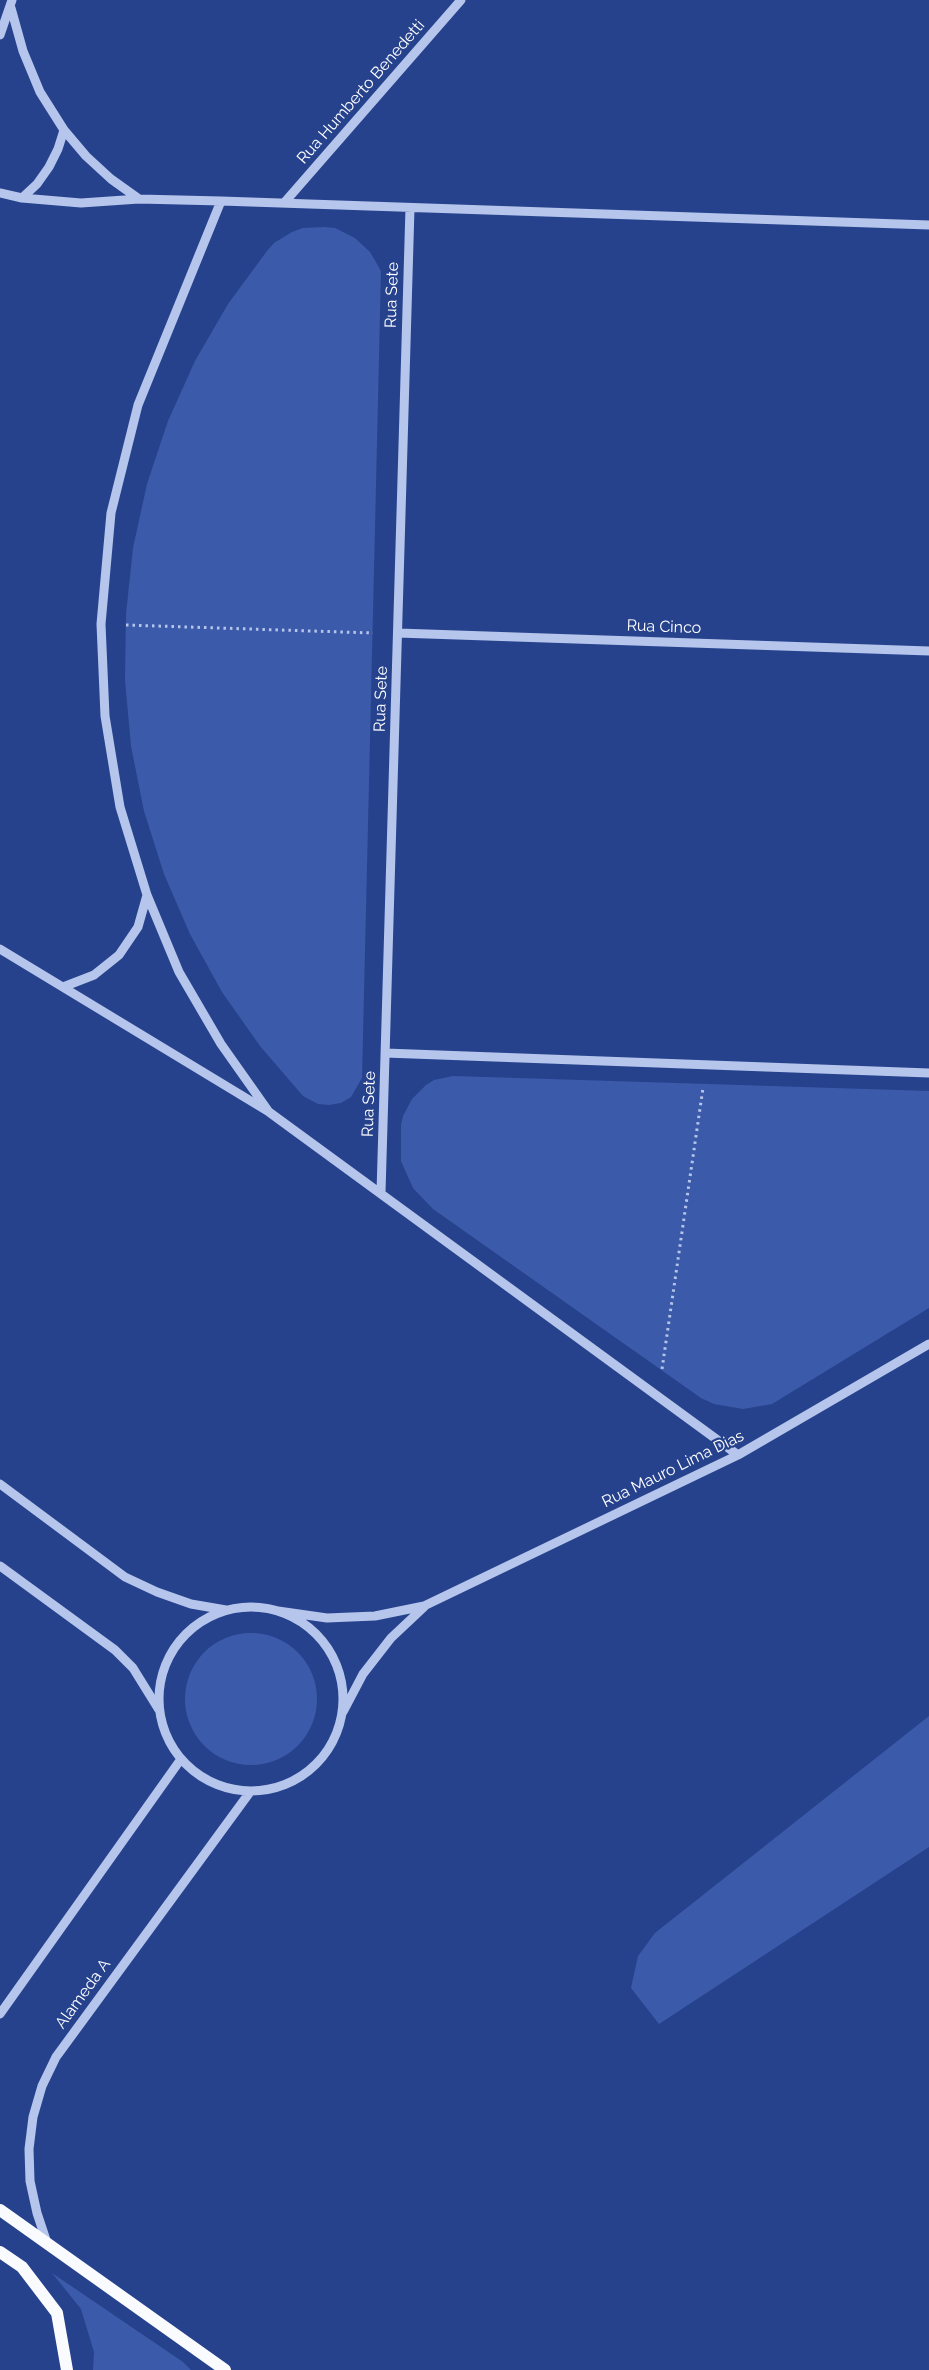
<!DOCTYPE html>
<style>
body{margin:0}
canvas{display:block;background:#26428d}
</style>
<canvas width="929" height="2370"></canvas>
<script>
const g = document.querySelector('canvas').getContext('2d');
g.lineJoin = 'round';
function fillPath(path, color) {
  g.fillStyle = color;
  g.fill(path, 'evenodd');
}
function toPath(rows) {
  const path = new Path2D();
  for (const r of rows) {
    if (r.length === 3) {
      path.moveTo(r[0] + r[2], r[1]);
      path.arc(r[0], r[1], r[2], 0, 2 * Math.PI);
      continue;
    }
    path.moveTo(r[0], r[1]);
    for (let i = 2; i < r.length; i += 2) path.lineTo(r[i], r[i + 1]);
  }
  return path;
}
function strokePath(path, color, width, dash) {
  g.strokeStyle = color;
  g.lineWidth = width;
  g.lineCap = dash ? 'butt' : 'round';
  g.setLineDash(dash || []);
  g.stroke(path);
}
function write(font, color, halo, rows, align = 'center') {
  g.font = font + ' Raleway,sans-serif';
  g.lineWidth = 4.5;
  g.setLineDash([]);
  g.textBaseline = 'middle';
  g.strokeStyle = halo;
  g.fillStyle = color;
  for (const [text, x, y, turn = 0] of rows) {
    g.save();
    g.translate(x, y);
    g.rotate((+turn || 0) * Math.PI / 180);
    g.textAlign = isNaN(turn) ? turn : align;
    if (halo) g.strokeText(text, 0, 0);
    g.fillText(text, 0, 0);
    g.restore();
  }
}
const green = toPath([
 [324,227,335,228,355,238,370,252,381,271,362,1078,351,1097,341,1103,329,1105,318,1104,303,1096,260,1046,222,992,190,934,164,874,144,811,131,746,125,680,126,614,133,548,147,484,168,421,195,361,228,304,267,251,274,243,292,232,303,228],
 [453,1076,929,1091,929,1308,772,1404,743,1409,714,1404,701,1398,433,1209,413,1188,401,1161,401,1125,403,1116,412,1099,426,1085,434,1080],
 [251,1699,66],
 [929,1716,929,1847,659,2024,631,1988,638,1956,655,1933],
 [52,2273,183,2362,191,2370,93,2370,94,2352,81,2309]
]);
const path = toPath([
 [126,625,373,633],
 [662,1369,703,1088]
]);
const minor = toPath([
 [11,8,23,51,40,92,64,130,86,156,111,179,139,199],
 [0,35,12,0],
 [0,193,22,198,81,203,139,199,221,201,929,225],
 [22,198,37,184,49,167,58,149,64,130],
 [221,201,138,405,111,513,101,624,105,716,120,807,147,895,179,972,221,1044,269,1112],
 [284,203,461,0],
 [398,633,929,651],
 [0,949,269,1112,738,1455],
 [63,987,94,975,119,955,138,927,147,895],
 [385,1053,929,1073],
 [381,1192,410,208],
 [0,1484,125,1577,157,1592,191,1604,226,1610],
 [0,1566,115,1650,133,1668,159,1710],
 [251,1699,92],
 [278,1611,327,1618,375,1616,424,1606,738,1455,929,1344],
 [343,1712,363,1674,391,1638,424,1607],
 [0,2014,181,1759],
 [47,2243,37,2213,30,2181,29,2149,33,2117,42,2086,56,2057,250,1792]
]);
const major = toPath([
 [0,2210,225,2370],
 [0,2252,22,2267,57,2313,67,2370]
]);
const streetNames = [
 ["Rua Humberto Benedetti",361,92,-49],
 ["Rua Sete",392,295,-88],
 ["Rua Cinco",664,627,2],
 ["Rua Sete",381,699,-88],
 ["Rua Sete",369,1104,-88],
 ["Rua Mauro Lima Dias",673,1469,-26],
 ["Alameda A",83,1994,-54]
];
fillPath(green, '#3b5aaa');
strokePath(path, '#b6c5eb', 3, [2.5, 4]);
strokePath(minor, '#b6c5eb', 9);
strokePath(major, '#fafbff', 12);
write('16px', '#fff', '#26428d', streetNames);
</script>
